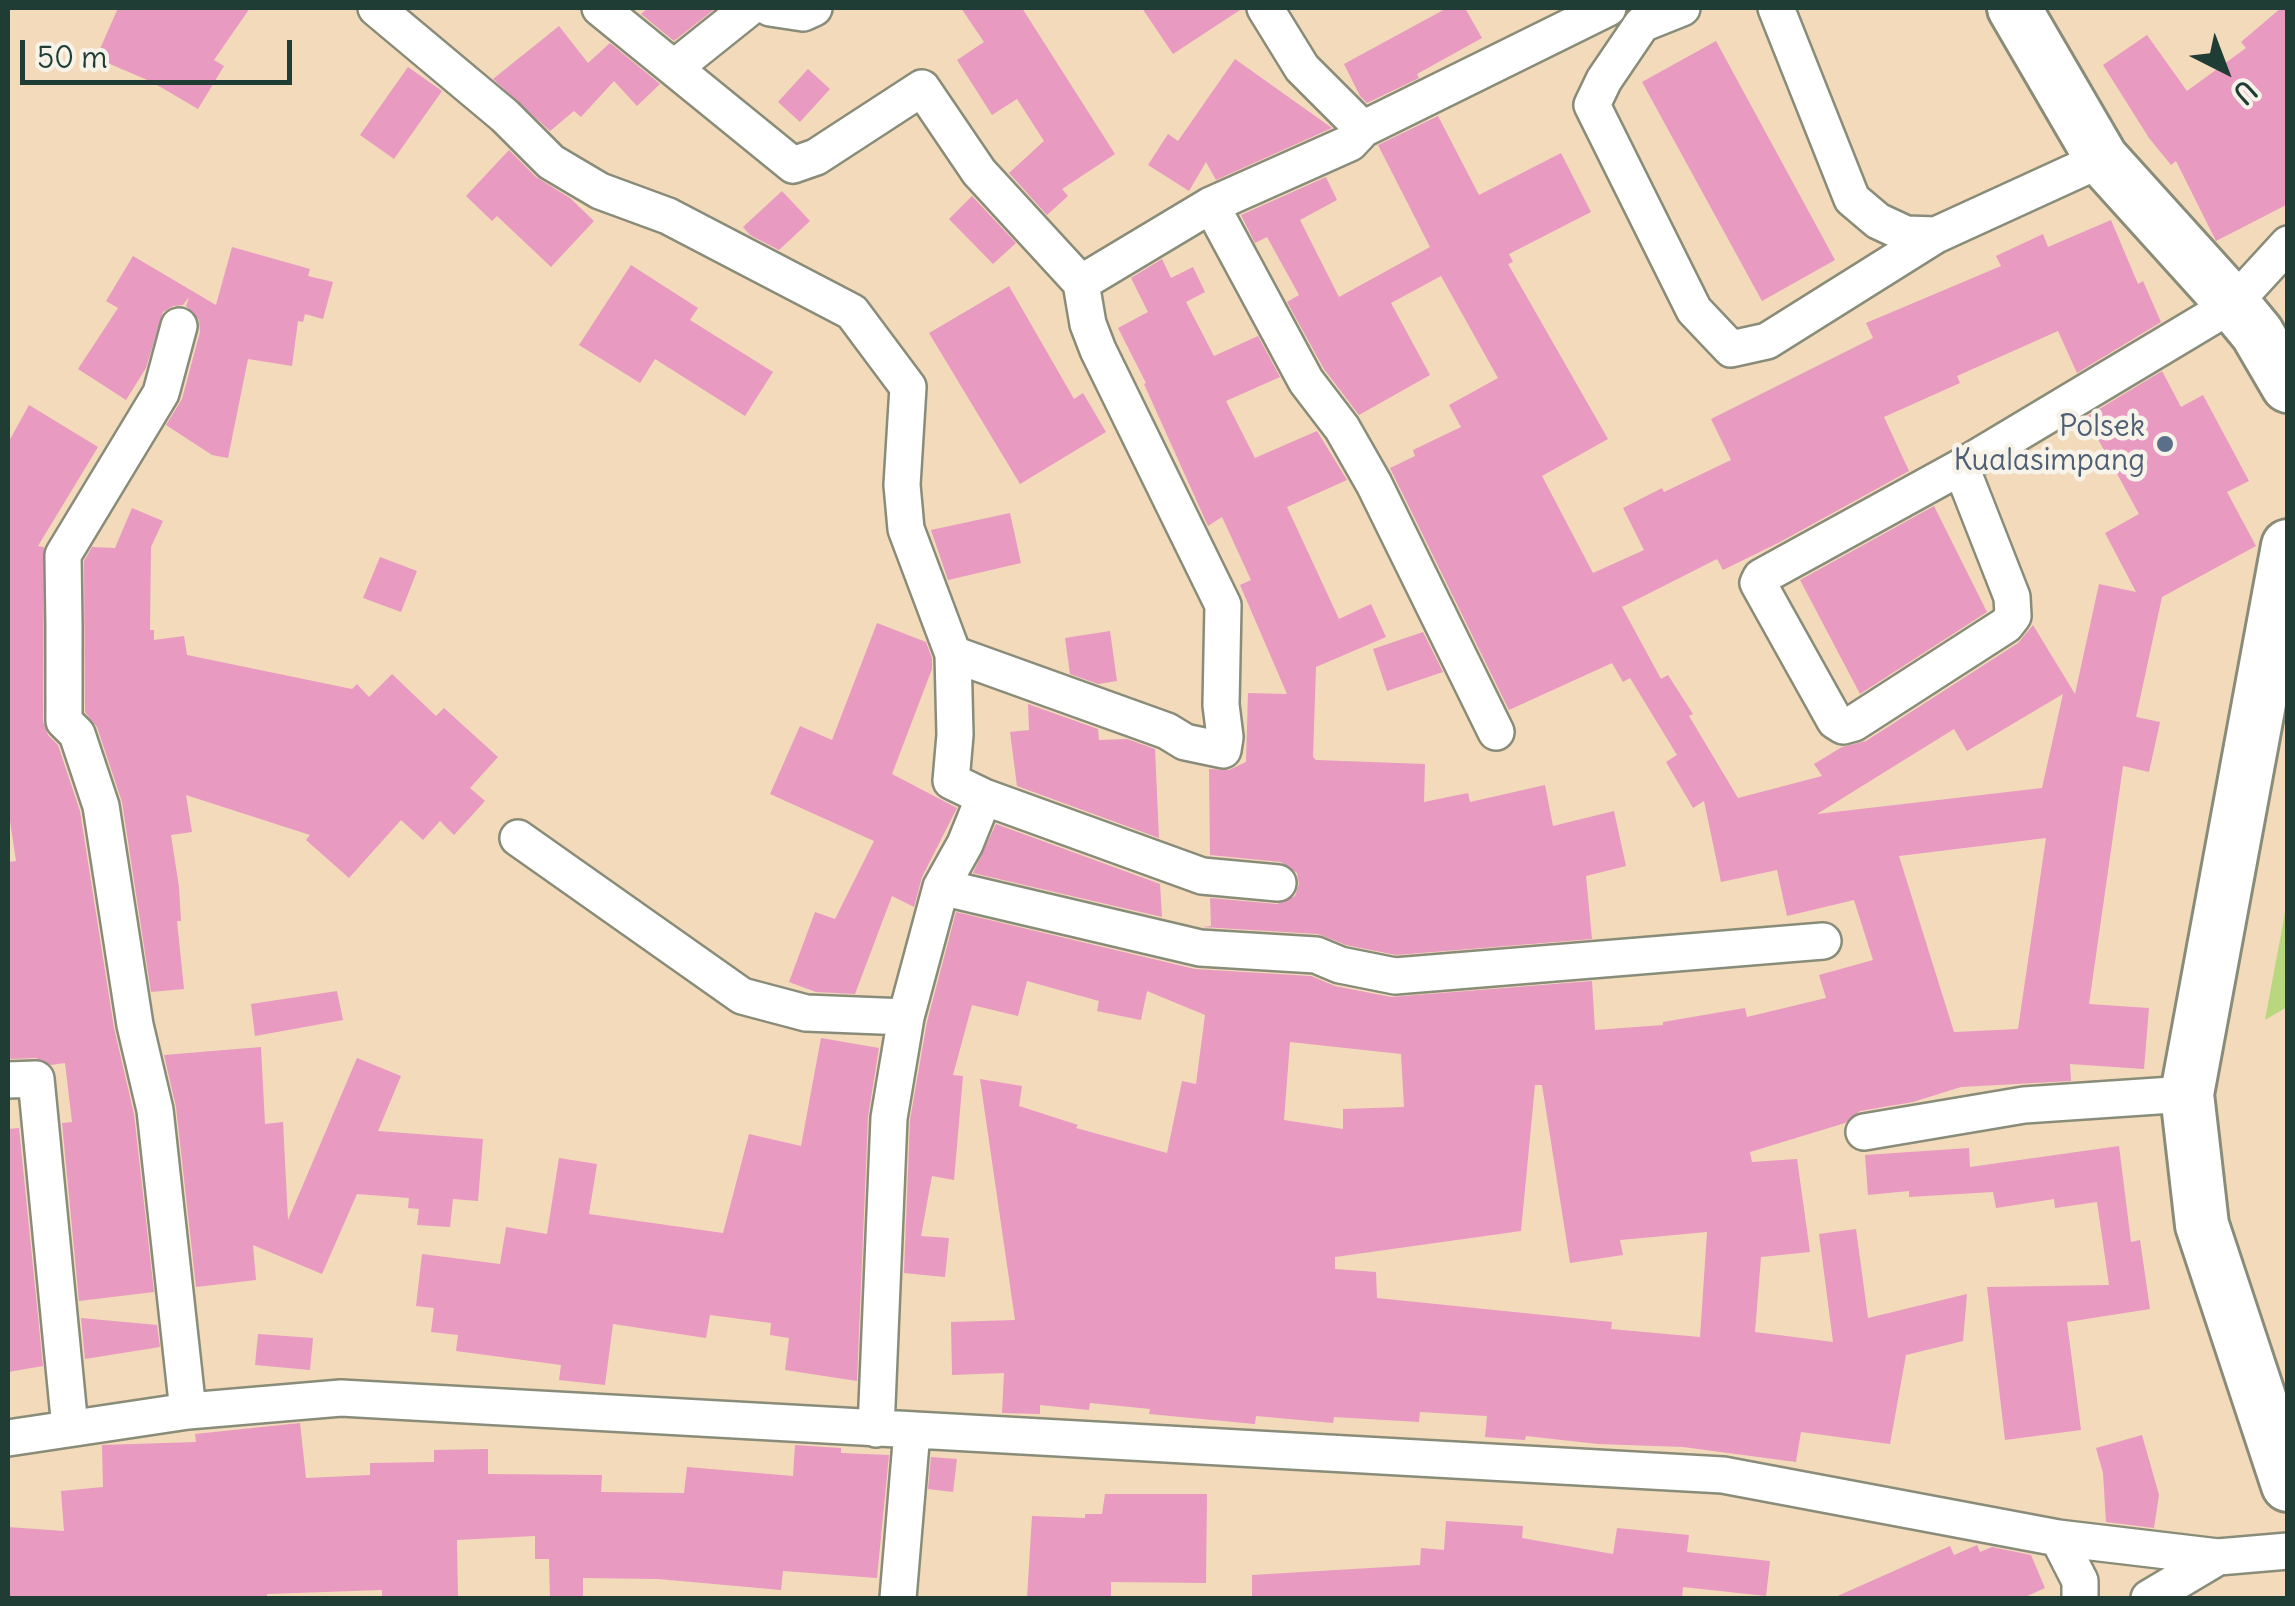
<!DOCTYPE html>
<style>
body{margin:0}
#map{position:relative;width:2295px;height:1606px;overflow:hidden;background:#f2dabb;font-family:Delius,sans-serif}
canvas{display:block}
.frame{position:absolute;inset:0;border:10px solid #1f3d34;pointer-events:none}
.north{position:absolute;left:2175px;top:20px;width:100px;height:100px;-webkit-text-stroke:8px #f7f3e8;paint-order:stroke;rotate:138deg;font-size:28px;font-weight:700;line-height:40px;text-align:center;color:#1f3d34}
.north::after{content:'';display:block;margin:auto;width:35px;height:45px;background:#1f3d34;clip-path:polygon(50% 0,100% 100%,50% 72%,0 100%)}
.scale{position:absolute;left:20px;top:40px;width:272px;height:45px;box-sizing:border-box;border:5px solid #1f3d34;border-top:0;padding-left:12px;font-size:30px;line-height:35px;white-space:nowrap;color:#1f3d34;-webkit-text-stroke:8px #f7f3e8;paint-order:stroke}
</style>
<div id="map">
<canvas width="2295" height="1606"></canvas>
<div class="frame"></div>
<div class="north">U</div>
<div class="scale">50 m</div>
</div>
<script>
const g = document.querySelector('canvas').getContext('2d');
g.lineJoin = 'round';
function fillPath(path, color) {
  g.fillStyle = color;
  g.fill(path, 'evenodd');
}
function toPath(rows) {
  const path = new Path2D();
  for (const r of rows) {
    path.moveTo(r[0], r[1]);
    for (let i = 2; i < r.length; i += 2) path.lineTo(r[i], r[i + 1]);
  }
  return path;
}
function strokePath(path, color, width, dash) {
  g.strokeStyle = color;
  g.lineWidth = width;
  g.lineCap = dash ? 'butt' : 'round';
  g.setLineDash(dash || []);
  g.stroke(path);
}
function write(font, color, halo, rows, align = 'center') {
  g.font = font + ' Delius,sans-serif';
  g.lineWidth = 9;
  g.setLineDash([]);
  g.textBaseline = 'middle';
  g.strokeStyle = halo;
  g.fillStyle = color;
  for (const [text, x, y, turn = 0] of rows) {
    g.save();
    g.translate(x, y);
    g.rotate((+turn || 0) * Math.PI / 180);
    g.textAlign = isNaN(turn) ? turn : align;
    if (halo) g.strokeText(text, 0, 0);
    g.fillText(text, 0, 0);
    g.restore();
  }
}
const green = toPath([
 [2287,902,2287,1007,2265,1020]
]);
const building = toPath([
 [118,8,250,8,214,60,224,66,198,109,152,82,96,58],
 [648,8,716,8,674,41,641,14],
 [961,8,1022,8,1115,154,1062,189,1068,196,1047,215,1009,173,1044,141,1017,99,992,115,957,60,984,42],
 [1142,8,1243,8,1173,54],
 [1447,8,1465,8,1482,38,1417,74,1419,78,1367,103,1360,96,1344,64],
 [2281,8,2288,8,2288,204,2216,241,2176,161,2171,165,2149,138,2103,65,2147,35,2187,91,2246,48,2241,42],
 [559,26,588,63,610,43,660,84,637,106,614,81,581,117,574,111,550,131,493,79],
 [1716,41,1835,260,1762,301,1642,82],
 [1235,59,1332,128,1216,180,1206,162,1189,191,1148,165,1168,134,1178,141],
 [408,67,442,91,394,159,360,135],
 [808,69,830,89,800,122,778,102],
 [1438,116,1479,195,1561,153,1591,212,1509,254,1513,262,1508,264,1608,439,1542,476,1593,573,1644,550,1623,508,1662,488,1664,492,1731,460,1711,419,1873,338,1866,323,2001,266,1996,256,2043,234,2048,247,2111,220,2138,284,2143,281,2161,322,2077,373,2058,331,1957,376,1960,383,1884,417,1909,471,1780,542,1723,570,1717,559,1622,607,1661,679,1668,675,1693,714,1689,716,1738,798,1822,776,1814,764,1842,747,1866,741,2018,643,2033,625,2075,694,2099,584,2136,592,2105,533,2139,514,2086,417,2162,371,2181,407,2203,395,2249,481,2227,492,2256,546,2162,597,2136,717,2160,722,2149,772,2123,766,2089,1004,2149,1008,2144,1069,2070,1064,2071,1081,1961,1087,1913,1102,1860,1111,1845,1123,1750,1152,1752,1162,1797,1159,1810,1252,1761,1257,1755,1332,1833,1342,1819,1234,1856,1229,1868,1318,1967,1294,1963,1341,1906,1355,1890,1444,1801,1432,1796,1462,1683,1447,1598,1444,1526,1436,1525,1440,1485,1437,1487,1416,1420,1412,1419,1422,1334,1417,1333,1423,1256,1416,1255,1424,1149,1414,1150,1409,1090,1403,1089,1410,1040,1405,1040,1414,1002,1413,1004,1373,952,1375,951,1322,1015,1320,980,1079,1022,1086,1019,1106,1078,1125,1076,1128,1167,1153,1182,1081,1196,1084,1205,1015,1147,991,1141,1020,1097,1011,1099,1001,1027,981,1018,1016,972,1005,953,1075,963,1076,954,1180,932,1176,921,1236,949,1238,945,1277,904,1273,910,1120,927,1022,956,912,1195,969,1311,976,1335,986,1391,997,1592,981,1595,1030,1663,1025,1663,1022,1745,1008,1747,1017,1826,998,1819,975,1873,960,1854,900,1787,916,1777,870,1721,882,1704,801,1693,808,1666,762,1677,755,1630,678,1623,682,1612,663,1509,710,1390,468,1415,456,1413,450,1461,427,1449,405,1498,378,1441,276,1391,303,1430,375,1359,415,1324,369,1287,302,1299,295,1267,237,1255,243,1241,215,1326,177,1337,200,1300,220,1339,297,1430,247,1378,145],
 [2063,694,2042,788,1817,814,1954,729,1967,751],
 [2046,838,2018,1029,1954,1032,1899,856],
 [1290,1042,1401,1054,1404,1107,1343,1109,1343,1129,1284,1120],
 [1535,1085,1542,1085,1570,1263,1623,1255,1620,1240,1707,1232,1700,1337,1611,1329,1612,1322,1377,1298,1376,1272,1335,1269,1335,1257,1521,1231],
 [509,150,536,177,570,198,594,221,551,267,497,216,492,221,466,196],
 [782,191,810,221,779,250,750,235,743,227],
 [972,196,1016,243,993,264,949,219],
 [232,247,310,269,308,276,333,282,323,319,305,314,303,322,298,321,292,366,248,359,228,458,212,455,166,425,182,399,200,332,199,320,186,306,189,297,183,305,173,306,163,312,146,368,126,400,78,369,118,308,106,301,133,256,216,305],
 [1162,259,1171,278,1193,267,1205,292,1186,302,1214,356,1258,336,1280,377,1226,401,1255,458,1317,431,1347,480,1287,507,1339,619,1371,604,1386,637,1316,667,1313,757,1316,760,1425,764,1424,802,1468,793,1470,802,1545,785,1553,826,1614,811,1626,866,1586,876,1592,939,1396,955,1346,945,1318,934,1202,927,1211,926,1210,898,1277,904,1295,896,1299,884,1297,873,1281,862,1210,855,1209,769,1229,770,1246,762,1248,693,1287,694,1240,585,1251,580,1222,517,1208,526,1144,384,1146,383,1118,328,1148,312,1131,278],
 [631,265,698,308,690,320,773,372,745,416,655,359,640,383,579,345],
 [1009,286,1074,399,1083,393,1106,432,1020,484,929,333],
 [29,405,98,447,38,546,44,547,43,721,48,735,58,745,80,811,114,1028,134,1114,154,1292,79,1301,62,1123,72,1122,65,1063,51,1065,36,1058,8,1059,8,862,16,861,8,807,8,443],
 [1934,506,1987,612,1860,694,1800,580],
 [132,508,163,521,151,547,150,630,154,630,154,640,184,636,187,655,352,689,357,684,369,697,392,674,436,716,444,708,498,757,470,788,485,801,454,835,440,821,423,840,401,820,349,878,306,840,310,835,186,795,192,832,171,835,179,887,181,921,177,921,184,989,151,992,122,802,97,727,85,712,84,561,92,547,115,548],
 [1010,513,1021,563,948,580,931,530],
 [380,557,417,571,401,612,363,598],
 [877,623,926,642,932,658,932,669,892,774,957,808,922,877,914,907,892,896,855,994,816,992,789,982,815,912,835,919,874,841,770,794,800,726,832,740],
 [1110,631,1117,681,1098,684,1070,674,1065,638],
 [1423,632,1443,672,1387,691,1373,649],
 [1028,704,1098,729,1099,740,1127,739,1155,749,1159,838,1017,786,1010,732,1029,730],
 [996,824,1160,884,1162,917,973,873],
 [337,991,343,1020,255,1036,251,1004],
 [821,1038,879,1048,868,1117,857,1381,785,1370,789,1338,770,1335,771,1323,710,1315,706,1338,613,1324,605,1385,559,1380,561,1365,456,1351,458,1335,431,1332,434,1308,416,1306,422,1254,500,1264,506,1227,547,1234,559,1158,597,1164,589,1214,723,1233,749,1134,801,1146],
 [261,1047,265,1124,283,1122,288,1220,357,1058,401,1076,378,1131,483,1139,478,1201,453,1199,450,1227,417,1225,419,1209,408,1208,409,1198,357,1194,322,1274,253,1245,256,1280,196,1287,176,1107,164,1055],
 [19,1128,43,1366,8,1372,8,1129],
 [2119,1146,2131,1242,2140,1240,2150,1309,2067,1322,2081,1430,2005,1440,1987,1287,2109,1285,2097,1202,2055,1208,2054,1199,1996,1208,1993,1192,1909,1197,1909,1191,1868,1195,1865,1155,1969,1148,1970,1167],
 [81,1318,157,1325,160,1347,85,1359],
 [258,1334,313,1338,310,1370,255,1365],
 [300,1423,306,1478,370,1475,370,1463,434,1462,434,1450,488,1449,488,1474,602,1475,601,1492,684,1493,687,1467,793,1476,795,1445,841,1448,841,1453,889,1455,877,1578,783,1571,781,1590,658,1579,583,1578,583,1598,550,1598,549,1559,535,1559,535,1536,457,1540,458,1598,382,1598,382,1590,267,1594,267,1598,8,1598,8,1527,64,1531,61,1491,103,1487,102,1445,196,1442,195,1434],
 [2142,1435,2159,1495,2154,1528,2106,1522,2103,1473,2096,1448],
 [931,1457,957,1459,953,1492,928,1489],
 [1105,1494,1207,1494,1206,1583,1111,1582,1111,1598,1027,1598,1032,1516,1085,1518,1085,1514,1102,1514],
 [1446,1521,1523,1526,1522,1538,1613,1554,1617,1528,1689,1535,1687,1552,1770,1561,1766,1596,1683,1587,1682,1598,1252,1598,1252,1575,1420,1565,1421,1548,1444,1550],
 [1977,1545,1980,1552,1992,1547,2031,1555,2045,1588,2023,1598,1833,1598,1950,1546,1954,1555]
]);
const minor = toPath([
 [376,8,505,116,551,162,600,191,668,216,852,312,908,387,902,485,906,529,953,654],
 [600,8,793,165,816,157,922,88,979,172,1081,283],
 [770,8,803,13,814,8],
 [1265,8,1302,68,1363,129],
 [1682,8,1642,24,1604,80,1592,105,1694,310,1731,349,1767,341,1936,235],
 [1776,8,1852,199,1878,221,1906,234,1936,235,2102,159],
 [674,68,749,8],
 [1211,205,1306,381,1342,428,1374,484,1496,732],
 [179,326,161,393,63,555,64,626,64,721,77,734,101,806,135,1025,155,1110,188,1411],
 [1961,467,2012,597,2013,616,2006,625,1854,723,1843,726,1835,721,1758,583,1761,577,1961,467,2233,304,2288,244],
 [984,797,1202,876,1278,883],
 [518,838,742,996,806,1013,906,1017],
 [941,887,1200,948,1316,955,1340,965,1395,976,1823,941],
 [8,1080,36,1079,70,1428],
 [1864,1132,2024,1105,2187,1094],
 [876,1429,889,1118,906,1017,941,887,965,844,984,797,951,781,955,735,953,654,1167,731,1185,742,1223,750,1225,737,1221,705,1223,605,1098,350,1088,324,1081,283,1211,205,1350,143,1363,129,1608,8],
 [8,1438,188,1411,341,1398,1723,1475,2058,1538,2218,1557,2288,1551],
 [2058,1538,2080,1581,2080,1598],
 [898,1598,912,1431],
 [2149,1598,2218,1557]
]);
const highway = toPath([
 [2014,8,2102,159,2233,304,2257,333,2288,386],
 [2288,546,2187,1094,2202,1225,2288,1485]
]);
const markers = [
 [2165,444,10,"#5c6f8a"]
];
const serviceNames = [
 ["Polsek",2145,427],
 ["Kualasimpang",2145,461]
];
fillPath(green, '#b8d77e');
fillPath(building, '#e89ac1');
strokePath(minor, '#888c78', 40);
strokePath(highway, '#888c78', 58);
strokePath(minor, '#fff', 35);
strokePath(highway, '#fff', 52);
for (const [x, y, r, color] of markers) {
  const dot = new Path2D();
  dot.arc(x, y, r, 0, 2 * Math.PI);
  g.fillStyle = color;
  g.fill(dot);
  strokePath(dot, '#f7f3e8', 4);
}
write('30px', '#4e5e75', '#f7f3e8', serviceNames, 'right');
</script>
